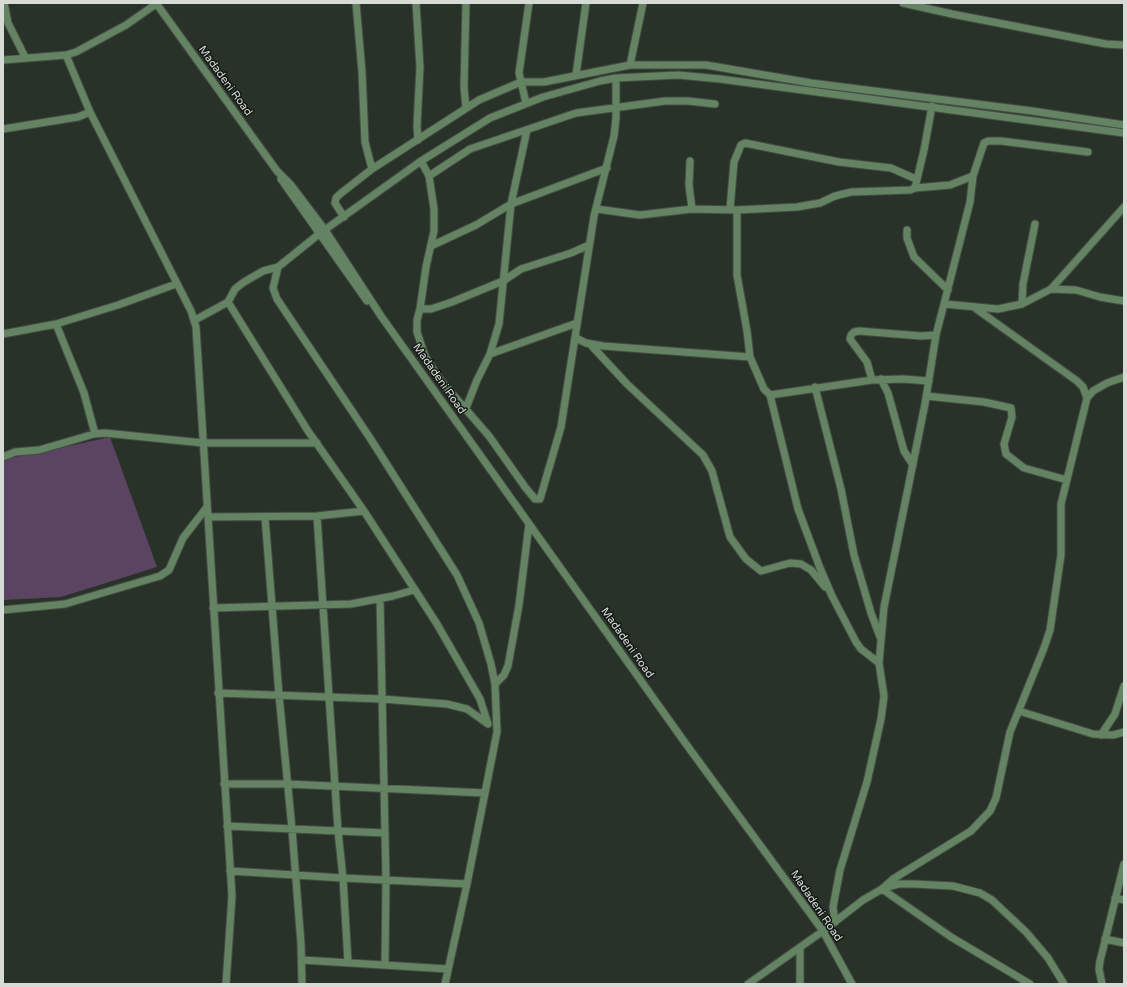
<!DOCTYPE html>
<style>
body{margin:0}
#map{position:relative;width:1127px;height:987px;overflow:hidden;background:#293229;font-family:"Varela Round",sans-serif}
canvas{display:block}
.frame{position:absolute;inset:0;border:4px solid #d6dcd5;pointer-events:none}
</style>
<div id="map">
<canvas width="1127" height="987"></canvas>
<div class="frame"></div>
</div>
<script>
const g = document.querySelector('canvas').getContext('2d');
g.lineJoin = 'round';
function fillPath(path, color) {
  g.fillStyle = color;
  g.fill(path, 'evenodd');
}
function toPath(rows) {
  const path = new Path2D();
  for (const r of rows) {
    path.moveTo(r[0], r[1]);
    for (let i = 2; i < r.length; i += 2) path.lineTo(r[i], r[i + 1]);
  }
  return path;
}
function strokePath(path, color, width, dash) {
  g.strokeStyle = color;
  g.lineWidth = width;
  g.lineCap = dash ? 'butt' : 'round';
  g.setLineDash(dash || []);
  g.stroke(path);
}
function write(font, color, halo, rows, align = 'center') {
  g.font = font + ' "Varela Round",sans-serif';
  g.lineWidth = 3;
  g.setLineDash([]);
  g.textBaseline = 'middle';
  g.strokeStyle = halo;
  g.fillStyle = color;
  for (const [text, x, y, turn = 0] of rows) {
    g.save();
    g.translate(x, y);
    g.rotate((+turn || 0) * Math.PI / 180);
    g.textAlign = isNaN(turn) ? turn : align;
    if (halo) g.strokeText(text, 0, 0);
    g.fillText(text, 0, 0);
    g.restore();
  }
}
const green = toPath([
 [110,437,157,567,61,597,3,600,3,462,8,458,38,453]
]);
const minor = toPath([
 [4,3,8,23,25,57],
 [156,3,277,171,291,185,325,230,381,316,686,744,823,931,852,984],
 [356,3,362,72,365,142,372,169],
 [416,3,420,67,417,126,418,140],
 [466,3,464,87,466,108],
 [903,3,952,14,1106,44,1124,45],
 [66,55,90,112,191,311,196,327,232,896,226,984],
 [3,60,66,55,76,52,126,25,156,4],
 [630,65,643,3],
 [576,75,586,3],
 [526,103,519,73,529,3],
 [3,129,78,117,90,112],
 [1088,152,1001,141,988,141,984,143,973,176,970,202,944,304,998,309,1022,304,1051,289,1076,290,1100,297,1124,301],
 [421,161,429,176,434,209,434,231,426,267,420,309,431,309,452,302,503,281,521,269,571,253,589,245],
 [690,161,689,185,692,209],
 [429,176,470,149,576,113,665,101,688,101,715,104],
 [281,179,367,301],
 [915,188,950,185,973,176],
 [597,209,640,215,692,209,737,210,797,207,820,203,835,196,851,192,910,190,915,188,924,150,932,106],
 [730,209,734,162,741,145,745,143,839,162,891,168,916,179],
 [737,210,737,275,747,331,750,357],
 [344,217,335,203,336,198,340,194,372,169,479,100,521,82,544,82,630,65,706,65,811,83,1032,111,1124,125],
 [907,230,907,238,914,257,948,290],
 [431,246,476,225,511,204,607,168],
 [1051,289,1124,207],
 [228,302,308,431,364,511,437,624,480,699,488,724],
 [1022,304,1023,284,1035,224],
 [420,309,417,320,417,332,425,356,433,369,442,382,489,436,525,487,535,499,540,499,561,427,594,216,614,136,616,118,616,78],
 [195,320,228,302,235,289,244,282,263,271,278,267],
 [3,334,56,324],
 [576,338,586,343,603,346,750,357,764,389,770,395,798,509,820,568,832,596,856,642,861,649,879,663],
 [590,344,627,384,703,455,712,471,730,537,746,559,761,571,790,563,801,564,811,570,825,587],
 [490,354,577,323],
 [881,379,888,393,904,451,913,465],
 [872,380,867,362,850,339,851,335,854,332,859,331,921,336,936,335],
 [815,387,841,489,854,555,871,613,880,637],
 [770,395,872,380,903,379,929,381],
 [926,396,984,402,1011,408,1012,417,1004,444,1006,454,1024,468,1067,480],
 [1087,398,1093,391,1107,383,1124,377],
 [466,408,477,380,490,354,499,324,511,204,527,130],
 [95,434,84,393,56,324,118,305,176,284],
 [3,457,15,452,39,450,94,434,105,433,203,443,317,443],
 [317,516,338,831,385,833],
 [208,517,317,516,364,511],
 [265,517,279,695,292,829,301,944,302,984],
 [380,599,386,880,385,964],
 [213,608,351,604,393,596,414,590],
 [3,610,65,604,160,576,169,570,183,538,207,507],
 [495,684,504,675,508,666,519,605,529,524],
 [218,693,382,699,447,704,467,709,488,724],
 [1019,711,1093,734,1113,735,1124,732],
 [1101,735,1115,714,1124,686],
 [224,784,287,784,485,793],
 [227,826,338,831,343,878,467,884],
 [230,871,343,878,348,962],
 [883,888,899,884,914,884,953,886,980,893,992,900,1026,932,1048,958,1064,984],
 [882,889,951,937,1030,984],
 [1115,898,1124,900],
 [835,922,833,907,840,870,867,782,881,719,884,696,879,663,884,607,925,404,936,335,944,304],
 [1105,939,1124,943],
 [800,948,800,984],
 [302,960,448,969],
 [445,984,467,884,497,732,495,684,491,664,479,623,457,575,370,438,277,299,273,288,278,267,319,234,421,161,490,118,543,97,600,81,616,78,678,75,720,79,1124,133],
 [748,984,823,931,863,900,882,889,893,879,971,831,990,811,996,798,1010,732,1044,648,1050,630,1061,555,1061,504,1087,398,1083,387,1077,381,975,308],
 [1102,984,1099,969,1100,961,1124,864]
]);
const streetNames = [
 ["Madadeni Road",225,81,54],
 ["Madadeni Road",439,379,55],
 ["Madadeni Road",627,643,55],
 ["Madadeni Road",816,906,56]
];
fillPath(green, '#5b4462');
strokePath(minor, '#454d45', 9);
strokePath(minor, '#648362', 7);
write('11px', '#d6dcd5', '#141814', streetNames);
</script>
